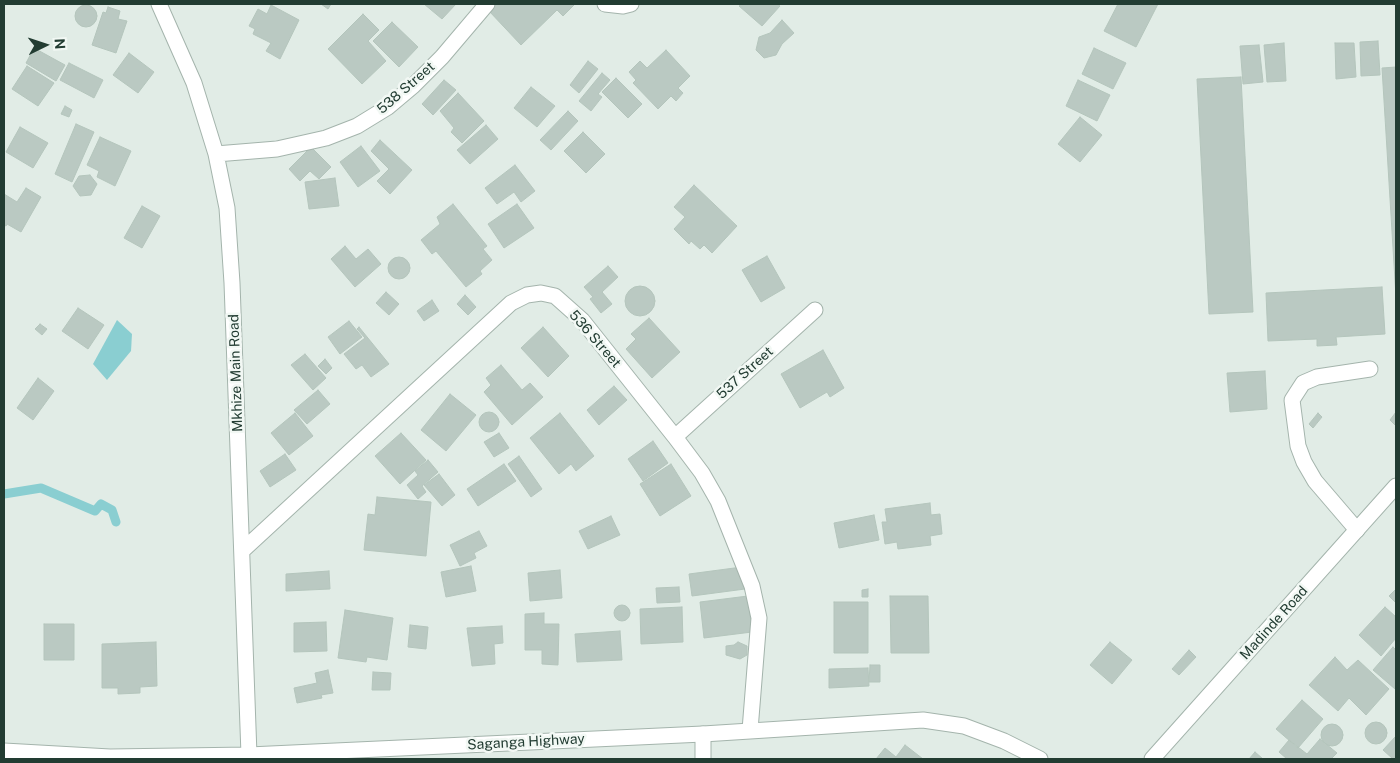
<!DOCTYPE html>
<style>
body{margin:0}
#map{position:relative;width:1400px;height:763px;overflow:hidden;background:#e1ece6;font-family:"Public Sans",sans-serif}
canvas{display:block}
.frame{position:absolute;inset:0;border:5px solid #223c32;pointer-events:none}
.north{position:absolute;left:20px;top:20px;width:50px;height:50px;-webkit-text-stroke:4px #f2f8f4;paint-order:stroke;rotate:86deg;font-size:14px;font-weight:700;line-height:20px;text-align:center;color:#223c32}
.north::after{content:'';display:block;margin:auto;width:18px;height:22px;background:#223c32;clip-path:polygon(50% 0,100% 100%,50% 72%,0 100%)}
</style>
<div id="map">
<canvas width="1400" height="763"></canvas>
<div class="frame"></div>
<div class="north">N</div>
</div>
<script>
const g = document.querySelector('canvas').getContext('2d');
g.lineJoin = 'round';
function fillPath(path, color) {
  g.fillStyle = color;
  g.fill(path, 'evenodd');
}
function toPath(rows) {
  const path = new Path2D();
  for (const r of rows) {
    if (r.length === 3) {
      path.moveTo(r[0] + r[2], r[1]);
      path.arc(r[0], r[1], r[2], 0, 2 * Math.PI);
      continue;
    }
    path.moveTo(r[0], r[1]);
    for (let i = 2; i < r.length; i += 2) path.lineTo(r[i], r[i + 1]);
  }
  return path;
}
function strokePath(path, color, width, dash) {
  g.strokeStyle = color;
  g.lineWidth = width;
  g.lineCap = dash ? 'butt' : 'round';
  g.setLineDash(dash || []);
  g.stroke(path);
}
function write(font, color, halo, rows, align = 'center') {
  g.font = font + ' "Public Sans",sans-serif';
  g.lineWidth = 5;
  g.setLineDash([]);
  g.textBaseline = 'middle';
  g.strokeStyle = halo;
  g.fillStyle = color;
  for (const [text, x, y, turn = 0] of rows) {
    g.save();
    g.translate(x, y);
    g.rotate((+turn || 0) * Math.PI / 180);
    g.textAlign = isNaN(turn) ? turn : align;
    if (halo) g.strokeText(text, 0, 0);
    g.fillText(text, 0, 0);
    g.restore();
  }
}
const water = toPath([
 [117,320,132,334,131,351,107,380,93,364]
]);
const stream = toPath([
 [4,494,41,488,95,511,101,504,112,510,116,522]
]);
const building = toPath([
 [321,4,331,4,328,9,321,4],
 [424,4,456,4,442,19,424,4],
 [497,4,573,4,574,5,563,16,557,10,521,45,489,11,497,4],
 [742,4,777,4,780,6,762,26,739,6,742,4],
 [1118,4,1158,4,1136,47,1104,31,1118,4],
 [86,16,11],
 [271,5,299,20,280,59,266,51,271,43,253,34,255,29,249,26,258,9,267,14,271,5],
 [108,7,120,11,118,19,127,21,116,53,92,45,103,12,106,13,108,7],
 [363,14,379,30,368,41,386,61,362,84,328,49,363,14],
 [782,20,794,33,782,44,776,55,764,58,756,50,759,37,770,33,782,20],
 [392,22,418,47,399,67,373,41,392,22],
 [1378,41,1380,75,1361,76,1360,42,1378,41],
 [1284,43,1286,81,1267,82,1264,45,1284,43],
 [1335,43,1354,43,1356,77,1336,79,1335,43],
 [1259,45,1263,82,1243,84,1240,46,1259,45],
 [34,48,65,65,56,81,26,63,34,48],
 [1094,48,1126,63,1113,89,1082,74,1094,48],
 [666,50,690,76,678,88,683,93,676,101,671,96,658,109,633,83,636,80,629,72,640,61,647,68,666,50],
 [129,53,154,72,138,93,113,75,129,53],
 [588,61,598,69,579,93,570,85,588,61],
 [69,63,103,80,94,98,60,80,69,63],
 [27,66,54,83,38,106,12,89,27,66],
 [1396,67,1396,297,1382,68,1396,67],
 [602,73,610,80,598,94,602,97,591,111,579,101,602,73],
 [1241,77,1253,312,1209,314,1197,79,1241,77],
 [616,78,642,104,628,118,602,92,616,78],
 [444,80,456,90,433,115,422,104,444,80],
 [1078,80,1110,95,1097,121,1066,106,1078,80],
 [531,87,555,106,537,127,514,108,531,87],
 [458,93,484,121,462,143,451,132,454,128,440,111,458,93],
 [65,106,72,110,69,117,61,114,65,106],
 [568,111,578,121,551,150,540,140,568,111],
 [1080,117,1102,135,1080,162,1058,144,1080,117],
 [76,124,94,132,72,182,55,174,76,124],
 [486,125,498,139,470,164,457,150,486,125],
 [20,127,48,143,33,168,6,152,20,127],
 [583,132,605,154,586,173,564,151,583,132],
 [100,137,131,151,115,186,97,177,99,171,87,165,100,137],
 [380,140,412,170,390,194,377,181,389,169,371,151,380,140],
 [361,146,380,171,358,187,340,162,361,146],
 [311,147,331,167,319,179,310,171,300,181,289,169,311,147],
 [515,165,535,191,521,202,514,192,497,204,485,188,515,165],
 [90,175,97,184,91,195,80,196,73,186,79,176,90,175],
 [335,178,339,206,309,209,305,182,335,178],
 [694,185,737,226,712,253,704,245,700,249,691,241,689,244,674,229,685,217,674,207,694,185],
 [26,188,41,197,21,232,7,224,6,226,4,225,4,194,17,202,26,188],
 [453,204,487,246,483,249,492,260,480,271,482,274,466,287,436,251,432,254,421,240,440,224,437,217,453,204],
 [517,204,534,228,504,248,488,224,517,204],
 [142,206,160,216,142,248,124,238,142,206],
 [345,246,356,259,368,249,381,264,355,287,331,259,345,246],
 [767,256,785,288,761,302,742,270,767,256],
 [399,268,11],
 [608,266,618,277,602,292,612,304,601,313,590,299,593,297,584,287,608,266],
 [640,301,15],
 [1382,287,1385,334,1336,337,1337,345,1317,346,1317,339,1268,341,1266,293,1382,287],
 [386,292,399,304,389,315,376,303,386,292],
 [465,295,476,307,468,315,457,304,465,295],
 [432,300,439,311,424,321,417,311,432,300],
 [78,308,104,325,88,349,62,331,78,308],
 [649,318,680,352,652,378,626,349,636,339,631,334,649,318],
 [349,321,362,337,340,354,328,337,349,321],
 [40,324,47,329,42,335,35,329,40,324],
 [359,327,389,364,371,377,362,365,356,369,344,354,365,338,357,329,359,327],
 [543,327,569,356,548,377,521,348,543,327],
 [823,350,844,388,830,397,827,392,800,408,781,374,823,350],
 [305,354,326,378,313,390,291,365,305,354],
 [325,359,332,368,326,374,318,366,325,359],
 [501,365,522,390,530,383,543,397,512,425,484,392,491,385,486,378,501,365],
 [1265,371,1267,409,1230,412,1227,373,1265,371],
 [38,378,54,391,33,420,17,408,38,378],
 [614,386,627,400,599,425,587,410,614,386],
 [318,390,330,404,307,424,294,410,318,390],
 [450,394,476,415,446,451,421,430,450,394],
 [489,422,10],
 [1396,412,1396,426,1390,420,1396,412],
 [295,413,313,436,289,455,271,433,295,413],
 [560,413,594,456,576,471,571,464,559,474,530,438,560,413],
 [1318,413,1322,417,1313,428,1309,424,1318,413],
 [401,433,426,460,400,484,375,456,401,433],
 [499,433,509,448,494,457,484,442,499,433],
 [653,441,668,463,643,481,628,459,653,441],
 [285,454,296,470,270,487,260,471,285,454],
 [519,456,542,489,531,497,508,464,519,456],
 [428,460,438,472,422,486,426,492,418,499,407,485,418,475,415,471,428,460],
 [504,464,516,481,478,506,467,489,504,464],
 [671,464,691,496,660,516,640,484,671,464],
 [439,474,455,495,442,506,424,485,439,474],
 [377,497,431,502,426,556,364,550,368,514,375,515,377,497],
 [930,503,931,515,940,514,942,534,930,536,931,545,898,549,897,542,885,544,882,522,887,522,885,509,930,503],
 [874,515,879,540,839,548,834,523,874,515],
 [611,516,620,535,588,549,579,531,611,516],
 [479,531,487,546,474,553,476,558,460,566,450,545,479,531],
 [471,566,476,591,446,597,441,572,471,566],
 [742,567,745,589,692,596,689,574,742,567],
 [560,570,562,598,530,601,528,573,560,570],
 [329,571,330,589,286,591,286,574,329,571],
 [679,587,680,602,657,603,656,588,679,587],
 [868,589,868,597,862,597,862,590,868,589],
 [1396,589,1396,603,1389,596,1396,589],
 [748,596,752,632,704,638,700,602,748,596],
 [890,596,928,596,929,653,891,653,890,596],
 [834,602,868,602,868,653,834,653,834,602],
 [622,613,8],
 [682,607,683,642,641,644,640,609,682,607],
 [1385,607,1396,617,1396,638,1381,656,1359,635,1385,607],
 [345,610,393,618,387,660,367,657,366,662,338,658,345,610],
 [544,613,544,624,559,624,558,665,542,664,542,650,525,650,525,614,544,613],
 [326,622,327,651,294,652,294,623,326,622],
 [44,624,74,624,74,660,44,660,44,624],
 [410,625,428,627,426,649,408,647,410,625],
 [502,626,503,643,494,644,495,664,472,666,467,628,502,626],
 [620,631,622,660,577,662,575,634,620,631],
 [156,642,157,686,140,687,140,693,118,694,118,688,102,688,102,644,156,642],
 [738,642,747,646,747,655,740,659,726,655,726,646,734,645,738,642],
 [1110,642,1132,660,1112,684,1090,665,1110,642],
 [1393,647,1396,650,1395,689,1373,670,1393,647],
 [1189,650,1196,657,1179,675,1172,669,1189,650],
 [1335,657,1347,670,1358,660,1389,689,1366,715,1349,698,1338,711,1309,685,1335,657],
 [870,665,880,665,880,682,869,682,870,665],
 [868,668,869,686,829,688,829,669,868,668],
 [328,670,333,693,321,695,322,698,297,703,294,688,317,683,315,673,328,670],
 [373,672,391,673,390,690,372,690,373,672],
 [1302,700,1323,719,1298,748,1276,729,1302,700],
 [1376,733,11],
 [1332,735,11],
 [1396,736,1396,759,1393,759,1383,750,1396,736],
 [1320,739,1337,753,1331,759,1287,759,1279,752,1289,740,1307,754,1320,739],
 [905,745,923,759,876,759,885,748,896,757,905,745],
 [1255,752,1263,759,1249,759,1255,752]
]);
const service = toPath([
 [1357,530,1315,481,1304,462,1298,446,1292,400,1303,383,1317,377,1370,369]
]);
const minor = toPath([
 [159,4,194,83,216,154,227,208,232,283,249,755],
 [605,4,623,6,631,4],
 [216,154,277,149,326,138,357,126,388,107,413,86,442,57,487,4],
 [675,437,815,310],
 [243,550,511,303,527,295,541,293,555,296,582,320,675,437,702,473,718,501,752,586,759,618,750,730],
 [703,734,703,759]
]);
const tertiary = toPath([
 [4,751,110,757,249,755,703,734,923,720,964,726,1004,741,1040,759],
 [1152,759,1396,486]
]);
const streetNames = [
 ["538 Street",406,88,-41],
 ["536 Street",595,339,49],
 ["Mkhize Main Road",236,373,-92],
 ["537 Street",745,373,-42],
 ["Madinde Road",1274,623,-48],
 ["Saganga Highway",526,742,-3]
];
fillPath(water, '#8aced1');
strokePath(stream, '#8aced1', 9);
fillPath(building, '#bac9c2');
strokePath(building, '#b4c5bc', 1);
strokePath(service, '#a4b4ac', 17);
strokePath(minor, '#a4b4ac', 17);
strokePath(tertiary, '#a4b4ac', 17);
strokePath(service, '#fff', 15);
strokePath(minor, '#fff', 15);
strokePath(tertiary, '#fff', 15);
write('14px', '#223c32', '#f2f8f4', streetNames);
</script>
